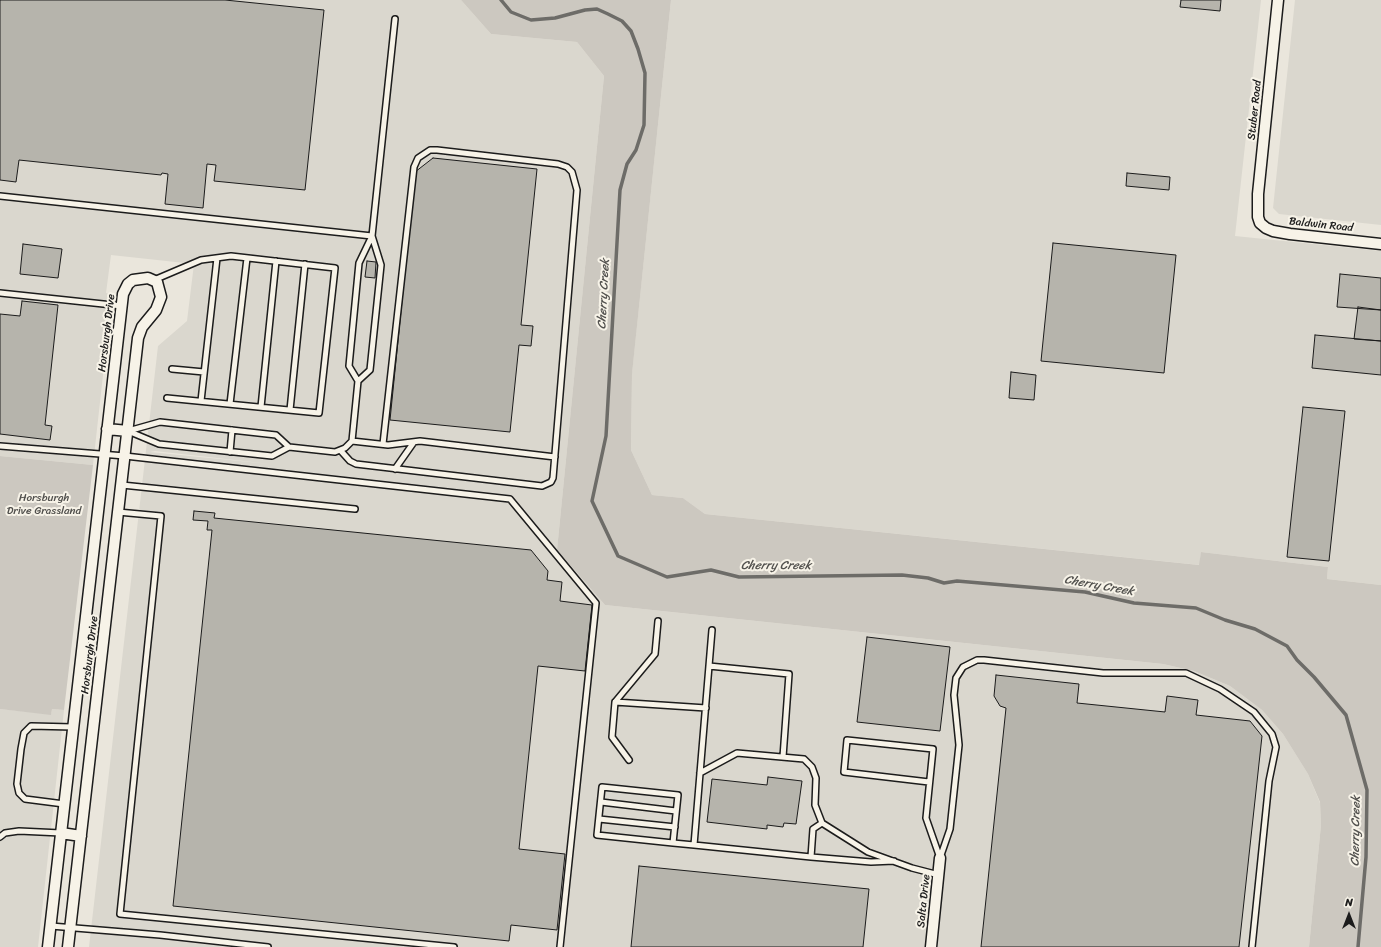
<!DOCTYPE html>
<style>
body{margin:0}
#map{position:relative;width:1381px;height:947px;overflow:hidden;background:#eae6dc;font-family:Sriracha,sans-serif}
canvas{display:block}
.north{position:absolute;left:1329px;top:895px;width:40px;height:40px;-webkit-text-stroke:3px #f7f3e8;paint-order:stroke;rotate:0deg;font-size:11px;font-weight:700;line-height:16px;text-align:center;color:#1c1c1c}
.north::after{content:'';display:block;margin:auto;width:14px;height:18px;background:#1c1c1c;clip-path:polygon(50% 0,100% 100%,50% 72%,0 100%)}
</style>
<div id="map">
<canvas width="1381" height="947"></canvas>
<div class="north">N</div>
</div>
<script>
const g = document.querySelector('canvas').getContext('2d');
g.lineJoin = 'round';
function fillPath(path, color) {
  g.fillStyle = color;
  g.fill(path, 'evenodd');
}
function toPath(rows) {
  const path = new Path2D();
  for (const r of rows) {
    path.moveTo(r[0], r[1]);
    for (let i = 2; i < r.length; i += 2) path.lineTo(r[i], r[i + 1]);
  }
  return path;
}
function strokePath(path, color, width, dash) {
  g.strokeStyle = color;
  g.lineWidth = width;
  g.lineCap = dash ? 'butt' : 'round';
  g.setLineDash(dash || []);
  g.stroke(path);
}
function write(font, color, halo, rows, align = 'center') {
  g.font = font + ' Sriracha,sans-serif';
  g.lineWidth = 4;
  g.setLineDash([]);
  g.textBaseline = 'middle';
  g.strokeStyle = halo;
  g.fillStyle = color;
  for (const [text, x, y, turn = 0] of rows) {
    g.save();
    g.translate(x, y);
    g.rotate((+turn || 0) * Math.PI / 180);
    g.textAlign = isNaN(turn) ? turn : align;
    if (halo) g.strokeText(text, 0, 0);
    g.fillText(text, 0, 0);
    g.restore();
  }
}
const built = toPath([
 [0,0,461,0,491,34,577,42,604,76,557,550,605,605,1163,664,1194,671,1230,686,1262,710,1283,734,1308,774,1320,803,1321,825,1309,947,89,947,158,346,187,321,194,264,111,255,106,293,112,294,93,465,0,456],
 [155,451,270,464,150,452],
 [671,0,1261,0,1235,236,1381,251,1381,585,1327,579,1328,567,1201,552,1200,565,705,514,683,498,652,495,631,450,632,373],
 [1295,0,1381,0,1381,225,1279,214,1273,208],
 [0,709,51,714,52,709,64,710,38,947,0,947]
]);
const green = toPath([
 [461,0,671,0,632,374,631,450,652,495,683,498,705,514,1199,565,1201,552,1328,567,1327,579,1381,585,1381,947,1309,947,1321,825,1320,802,1308,774,1283,734,1262,710,1230,686,1194,671,1163,664,605,605,557,550,604,76,577,42,491,34],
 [0,456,93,465,64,710,52,709,51,715,0,709]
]);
const stream = toPath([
 [501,0,511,12,531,20,555,18,585,10,597,9,608,14,622,21,631,31,638,49,645,73,644,125,636,150,627,164,620,190,606,436,592,501,618,556,667,577,711,570,739,577,902,575,928,578,944,583,957,581,1085,592,1134,603,1196,608,1225,620,1255,629,1287,646,1297,660,1314,677,1346,715,1367,790,1366,857,1358,947]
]);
const building = toPath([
 [0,0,225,0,324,10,305,190,214,181,216,165,207,164,203,208,165,204,168,174,162,173,161,175,19,160,16,182,0,180,0,0],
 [1181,0,1221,0,1220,11,1180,7,1181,0],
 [433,158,537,169,521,325,533,326,531,346,519,345,510,432,390,420,415,172,433,158],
 [1127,173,1170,177,1169,190,1126,186,1127,173],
 [1053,243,1176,255,1164,373,1041,361,1053,243],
 [23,244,62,249,58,278,20,274,23,244],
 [367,261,376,262,375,278,365,277,367,261],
 [1340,274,1381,278,1381,310,1337,307,1340,274],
 [22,301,58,305,45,425,52,426,50,440,0,434,0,314,20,316,22,301],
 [1358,307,1381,310,1381,341,1354,339,1358,307],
 [1315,335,1381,341,1381,375,1312,368,1315,335],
 [1011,372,1036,375,1034,400,1009,398,1011,372],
 [1303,407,1345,411,1329,561,1287,557,1303,407],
 [194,511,215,513,214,518,531,550,548,571,547,580,562,582,560,601,592,605,585,671,538,666,519,849,565,854,557,930,511,925,509,941,173,906,212,530,207,530,208,521,193,520,194,511],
 [867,637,950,647,940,731,857,722,867,637],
 [996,675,1079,684,1077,703,1165,712,1167,696,1198,700,1196,715,1250,721,1262,736,1239,947,981,947,1006,708,1000,706,994,696,996,675],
 [768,777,802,781,796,824,784,823,783,827,767,825,767,829,707,822,712,779,767,785,768,777],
 [639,866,869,889,863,947,631,947,639,866]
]);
const service = toPath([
 [0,196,372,236,395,19],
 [154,280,201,260,231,256,335,268,319,413,167,398],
 [0,293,122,306],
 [172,369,204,372],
 [358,381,370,370,381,265,372,236],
 [201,401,217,258],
 [230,404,247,258],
 [261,407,276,261],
 [290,410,305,264],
 [128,431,159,444,272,456,289,447,335,452,345,448,352,441,358,381,349,366,359,263,372,236],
 [128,431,160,422,276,435,289,447],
 [352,441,388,445,420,441,555,457],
 [0,446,125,456,510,499,596,603,560,947],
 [341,451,350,461,356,464,542,486,551,482,553,478,577,190,572,172,567,167,558,164,437,150,430,150,418,158,414,167,383,444],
 [230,452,232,430],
 [395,469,414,442],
 [122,485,355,509],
 [118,512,161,516,120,914,454,947],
 [712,630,694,845,811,857,871,862,894,861],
 [709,666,789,674,783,757],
 [615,702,706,708],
 [629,760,612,737,615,702,655,654,658,621],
 [700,773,737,753,804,759,812,767,816,778,815,805,822,823,868,852,912,868,939,875],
 [929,782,844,772,847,740,933,749,926,818,940,858],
 [601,802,676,811],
 [64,804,25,799,19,793,17,784,21,749,24,733,31,726,73,727],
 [599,819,675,827],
 [0,837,5,833,19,831,61,833],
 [673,843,678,795,602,787,597,835,673,843,694,845],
 [811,857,813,829,822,823],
 [940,858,950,829,959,745,954,695,956,678,963,667,977,660,984,660,1103,673,1186,673,1220,689,1254,712,1272,734,1276,747,1269,781,1252,947],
 [51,926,160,935,268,947]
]);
const minor = toPath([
 [1278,0,1258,194,1258,217,1260,223,1266,228,1273,231,1290,234,1381,244],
 [107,429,128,431],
 [61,833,81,836],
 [48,947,123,294,128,284,133,280,148,278,157,282,161,297,156,310,142,327,138,338,68,947],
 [931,947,940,858]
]);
const streetNames = [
 ["Stuber Road",1255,110,-84],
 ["Baldwin Road",1321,225,6],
 ["Horsburgh Drive",107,333,-83],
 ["Horsburgh Drive",90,655,-83],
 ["Salta Drive",924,901,-84]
];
const parkNames = [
 ["Horsburgh",44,498],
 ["Drive Grassland",44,511]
];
const waterNames = [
 ["Cherry Creek",604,294,-87],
 ["Cherry Creek",776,566],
 ["Cherry Creek",1099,586,10],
 ["Cherry Creek",1356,831,-89]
];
fillPath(built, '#dad7ce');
fillPath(green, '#ccc8c0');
strokePath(stream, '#6d6c68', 3.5);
fillPath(building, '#b6b4ac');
strokePath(building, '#1c1c1c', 1);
strokePath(service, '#1c1c1c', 8);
strokePath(minor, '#1c1c1c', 13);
strokePath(service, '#f7f3e8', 5);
strokePath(minor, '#f7f3e8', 10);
write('11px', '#1c1c1c', '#f7f3e8', streetNames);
write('11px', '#51504d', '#f7f3e8', parkNames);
write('italic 12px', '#52514e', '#f7f3e8', waterNames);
</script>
